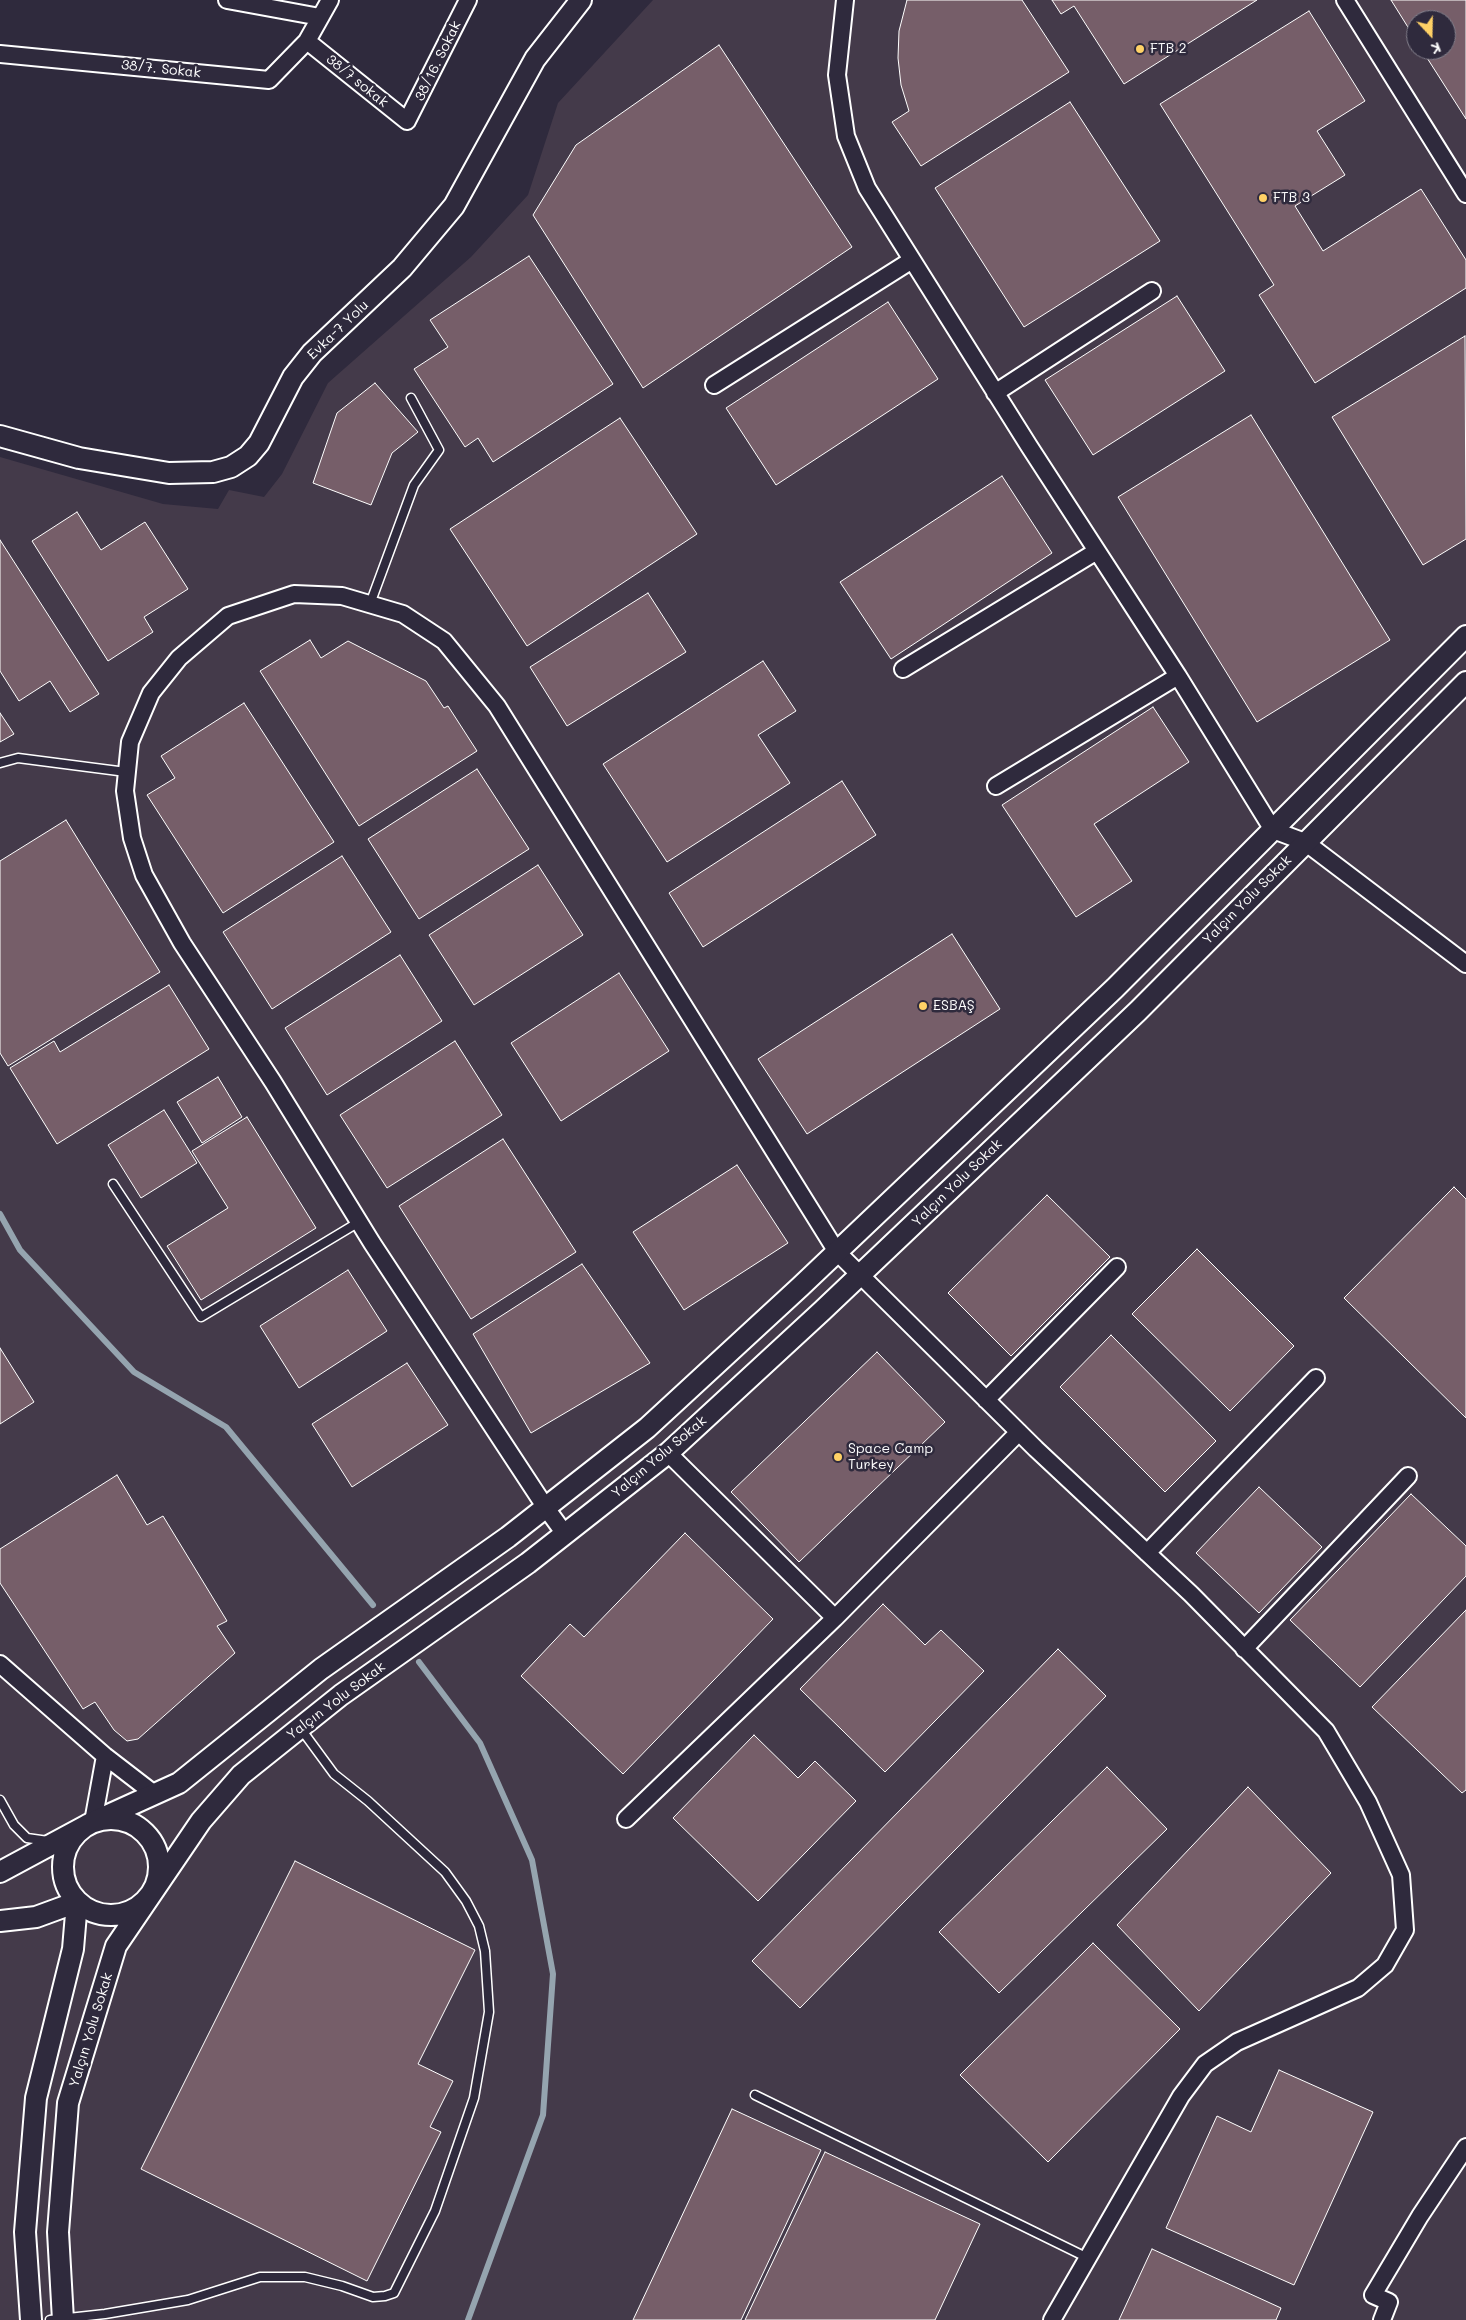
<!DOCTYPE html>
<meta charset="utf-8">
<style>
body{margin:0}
#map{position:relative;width:1466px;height:2320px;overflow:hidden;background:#2f2a3d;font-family:Mali,sans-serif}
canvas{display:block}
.north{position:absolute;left:1406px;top:10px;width:50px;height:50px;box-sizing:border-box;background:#2f2a3d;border:1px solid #827f8b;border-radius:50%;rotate:159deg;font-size:14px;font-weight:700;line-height:20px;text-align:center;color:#fff}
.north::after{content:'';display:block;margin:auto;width:18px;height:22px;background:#ffd166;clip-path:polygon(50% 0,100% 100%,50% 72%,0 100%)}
</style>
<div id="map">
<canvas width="1466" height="2320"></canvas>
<div class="north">K</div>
</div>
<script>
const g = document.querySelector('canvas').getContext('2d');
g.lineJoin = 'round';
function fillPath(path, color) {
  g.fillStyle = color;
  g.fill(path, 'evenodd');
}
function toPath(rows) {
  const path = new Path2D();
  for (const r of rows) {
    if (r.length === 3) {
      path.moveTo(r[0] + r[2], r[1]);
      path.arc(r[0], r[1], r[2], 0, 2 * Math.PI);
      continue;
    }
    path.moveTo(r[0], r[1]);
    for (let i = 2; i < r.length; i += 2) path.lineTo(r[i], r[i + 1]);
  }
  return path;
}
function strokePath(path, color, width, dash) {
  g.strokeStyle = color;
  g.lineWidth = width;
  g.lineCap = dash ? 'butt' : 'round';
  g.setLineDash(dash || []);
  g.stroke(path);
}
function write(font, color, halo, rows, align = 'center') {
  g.font = font + ' Mali,sans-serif';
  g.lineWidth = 5;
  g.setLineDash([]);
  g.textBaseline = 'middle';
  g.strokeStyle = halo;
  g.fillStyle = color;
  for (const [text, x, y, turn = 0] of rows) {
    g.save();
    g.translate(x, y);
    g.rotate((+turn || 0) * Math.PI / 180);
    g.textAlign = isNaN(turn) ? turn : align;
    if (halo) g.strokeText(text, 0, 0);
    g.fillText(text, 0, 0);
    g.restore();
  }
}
const built = toPath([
 [653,0,1466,0,1466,2320,0,2320,0,457,163,504,218,509,229,490,264,497,282,474,328,383,471,257,528,195,558,103],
 [1416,20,1446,20,1446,50,1416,50]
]);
const stream = toPath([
 [0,1214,20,1250,134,1372,226,1427,373,1605],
 [419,1662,480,1743,532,1860,553,1974,543,2115,468,2320]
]);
const building = toPath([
 [907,0,1022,0,1069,72,921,166,892,122,909,111,901,85,898,58,899,31,907,0],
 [1052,0,1257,0,1124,84,1074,6,1061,14,1052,0],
 [1391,0,1466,0,1466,119,1422,50,1446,50,1446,20,1416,20,1416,40,1391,0],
 [1309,11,1365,101,1317,131,1345,175,1295,206,1323,251,1421,189,1466,260,1466,288,1315,383,1259,295,1274,285,1160,104,1309,11],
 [719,45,852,247,643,388,533,215,576,145,719,45],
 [1070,102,1160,241,1024,327,935,188,1070,102],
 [529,256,613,384,493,462,478,438,465,447,414,369,448,347,430,320,529,256],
 [1177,296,1225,371,1093,455,1045,380,1177,296],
 [888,302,938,379,776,485,726,408,888,302],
 [1465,336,1466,539,1423,565,1332,417,1465,336],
 [375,383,418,432,392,453,371,505,313,483,337,413,375,383],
 [1251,415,1390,640,1257,722,1118,497,1251,415],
 [620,418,697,534,527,646,450,529,620,418],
 [1002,476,1052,553,891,659,840,582,1002,476],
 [77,512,101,550,145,522,188,589,144,617,153,632,108,661,32,541,77,512],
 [0,540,99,694,70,712,50,681,19,701,0,671,0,540],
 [648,593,686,652,567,726,530,667,648,593],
 [310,640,321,658,348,641,426,681,444,708,448,706,477,751,359,826,260,671,310,640],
 [763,661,796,711,758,735,790,783,667,862,603,764,763,661],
 [244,703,334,842,223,913,147,795,175,778,161,756,244,703],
 [1153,707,1189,762,1094,824,1132,881,1076,917,1002,805,1153,707],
 [0,713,14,734,0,742,0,713],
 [477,769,529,849,419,919,368,839,477,769],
 [842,781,876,835,703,947,669,893,842,781],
 [66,820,160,972,8,1066,0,1053,0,861,66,820],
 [342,856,391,932,272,1009,223,932,342,856],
 [538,865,583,935,474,1005,429,935,538,865],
 [952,934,1000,1009,807,1134,758,1059,952,934],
 [400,955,442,1021,327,1095,285,1028,400,955],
 [619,973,669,1051,561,1121,511,1043,619,973],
 [169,985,209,1049,57,1144,10,1068,54,1041,60,1052,169,985],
 [455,1041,502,1115,387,1188,340,1115,455,1041],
 [218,1077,242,1117,202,1143,177,1102,218,1077],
 [164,1110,197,1163,141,1198,108,1145,164,1110],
 [247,1117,316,1228,201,1300,167,1246,228,1208,192,1151,247,1117],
 [503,1139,576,1252,471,1319,399,1206,503,1139],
 [737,1165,788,1243,684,1310,633,1232,737,1165],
 [1454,1187,1466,1199,1466,1418,1344,1298,1454,1187],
 [1047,1195,1110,1257,1011,1356,948,1293,1047,1195],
 [1197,1249,1294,1346,1230,1411,1132,1314,1197,1249],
 [582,1264,650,1363,531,1433,473,1334,582,1264],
 [348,1270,387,1331,299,1388,260,1326,348,1270],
 [1111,1335,1216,1441,1165,1492,1060,1387,1111,1335],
 [0,1348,34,1402,0,1424,0,1348],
 [877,1352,945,1422,799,1562,731,1492,877,1352],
 [407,1363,448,1425,352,1487,312,1424,407,1363],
 [117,1475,147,1525,163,1516,227,1621,217,1626,235,1653,138,1739,127,1741,114,1730,95,1702,83,1709,0,1583,0,1549,117,1475],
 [1259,1487,1322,1547,1259,1613,1196,1553,1259,1487],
 [1411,1494,1466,1546,1466,1576,1360,1687,1290,1620,1411,1494],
 [685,1533,773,1619,623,1774,521,1676,570,1624,584,1637,685,1533],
 [883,1604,925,1645,941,1630,984,1671,885,1772,800,1689,883,1604],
 [1466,1610,1466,1790,1462,1793,1372,1707,1466,1610],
 [1058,1649,1106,1696,800,2008,752,1961,1058,1649],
 [754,1735,798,1778,815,1761,856,1801,758,1901,673,1818,754,1735],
 [1107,1767,1167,1829,999,1993,939,1932,1107,1767],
 [1248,1787,1331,1873,1199,2011,1117,1925,1248,1787],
 [295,1861,475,1950,418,2064,453,2081,430,2127,441,2132,367,2281,141,2169,295,1861],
 [1093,1943,1180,2029,1048,2162,960,2075,1093,1943],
 [1279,2070,1373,2112,1294,2285,1166,2228,1217,2116,1251,2132,1279,2070],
 [732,2109,821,2150,741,2320,633,2320,732,2109],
 [825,2152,980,2224,935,2320,745,2320,825,2152],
 [1152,2249,1281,2308,1276,2320,1119,2320,1152,2249]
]);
const service = toPath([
 [370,604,414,485,439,450,411,398],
 [0,763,18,758,126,772],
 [113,1184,201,1317,359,1222],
 [0,1800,14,1825,27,1838,48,1841],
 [755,2095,1088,2258],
 [50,2320,105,2314,188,2300,260,2277,305,2277,342,2286,373,2297,385,2296,394,2293,435,2211,474,2098,489,2012,485,1951,479,1926,466,1901,445,1872,368,1801,334,1774,301,1729]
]);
const minor = toPath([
 [227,0,320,17],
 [845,0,837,75,846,136,867,188,1029,446,1178,676,1273,830,1305,842,1466,964],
 [1345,0,1466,194],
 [307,41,407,121,468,0],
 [0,54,269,80,307,41,330,0],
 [714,385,912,260],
 [995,393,1152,291],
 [903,669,1097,551],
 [996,786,1178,676],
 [986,1400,1117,1267],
 [668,1453,835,1618],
 [565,1534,546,1508,372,1243,273,1082,182,943,144,875,132,838,125,791,130,742,151,693,179,658,228,616,294,594,342,596,403,614,444,641,497,706,837,1252,1036,1449,1191,1594,1326,1731,1368,1802,1401,1875,1405,1930,1385,1965,1358,1988,1237,2042,1205,2064,1181,2096,1052,2320],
 [1147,1553,1316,1378],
 [1244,1649,1408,1476],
 [0,1664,105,1756,153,1793],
 [626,1819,835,1618,1019,1432],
 [93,1822,105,1756],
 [1382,2320,1389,2302,1373,2295,1420,2216,1466,2147]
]);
const tertiary = toPath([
 [0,436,79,458,169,473,213,472,231,467,248,456,259,443,293,377,312,353,402,268,454,206,535,59,581,0],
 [111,1867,48],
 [0,1872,93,1822,179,1783,321,1669,508,1537,647,1428,800,1287,1115,988,1466,636],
 [0,1921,36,1917,77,1902],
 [31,2320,25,2232,36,2098,73,1949,77,1902],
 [63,2320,58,2232,68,2103,116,1946,201,1821,241,1775,341,1695,528,1563,668,1453,822,1311,1138,1011,1466,682]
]);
const markers = [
 [1140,49,5,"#ffd166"],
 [1263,198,5,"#ffd166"],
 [923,1006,5,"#ffd166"],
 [838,1457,5,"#ffd166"]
];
const poiNames = [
 ["FTB 2",1150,49],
 ["FTB 3",1273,198],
 ["ESBAŞ",933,1006],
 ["Space Camp",848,1449],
 ["Turkey",848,1465]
];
const streetNames = [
 ["38/16. Sokak",438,61,-64],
 ["38/7. Sokak",161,69,6],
 ["38/7 sokak",357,81,39],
 ["Evka-7 Yolu",338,330,-44],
 ["Yalçın Yolu Sokak",1247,900,-45],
 ["Yalçın Yolu Sokak",957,1183,-44],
 ["Yalçın Yolu Sokak",659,1457,-40],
 ["Yalçın Yolu Sokak",336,1701,-37],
 ["Yalçın Yolu Sokak",91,2030,-73]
];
fillPath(built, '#443a4a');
strokePath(stream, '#95a4af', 6);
fillPath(building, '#765e69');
strokePath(building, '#fff', 1);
strokePath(service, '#fff', 11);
strokePath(minor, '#fff', 20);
strokePath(tertiary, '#fff', 24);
strokePath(service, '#2f2a3d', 8);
strokePath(minor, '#2f2a3d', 16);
strokePath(tertiary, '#2f2a3d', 20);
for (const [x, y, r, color] of markers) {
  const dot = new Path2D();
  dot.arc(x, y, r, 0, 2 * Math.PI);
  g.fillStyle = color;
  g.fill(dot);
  strokePath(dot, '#2f2a3d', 2);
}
write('14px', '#fff', '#2f2a3d', poiNames, 'left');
write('14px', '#fff', '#2f2a3d', streetNames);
</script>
